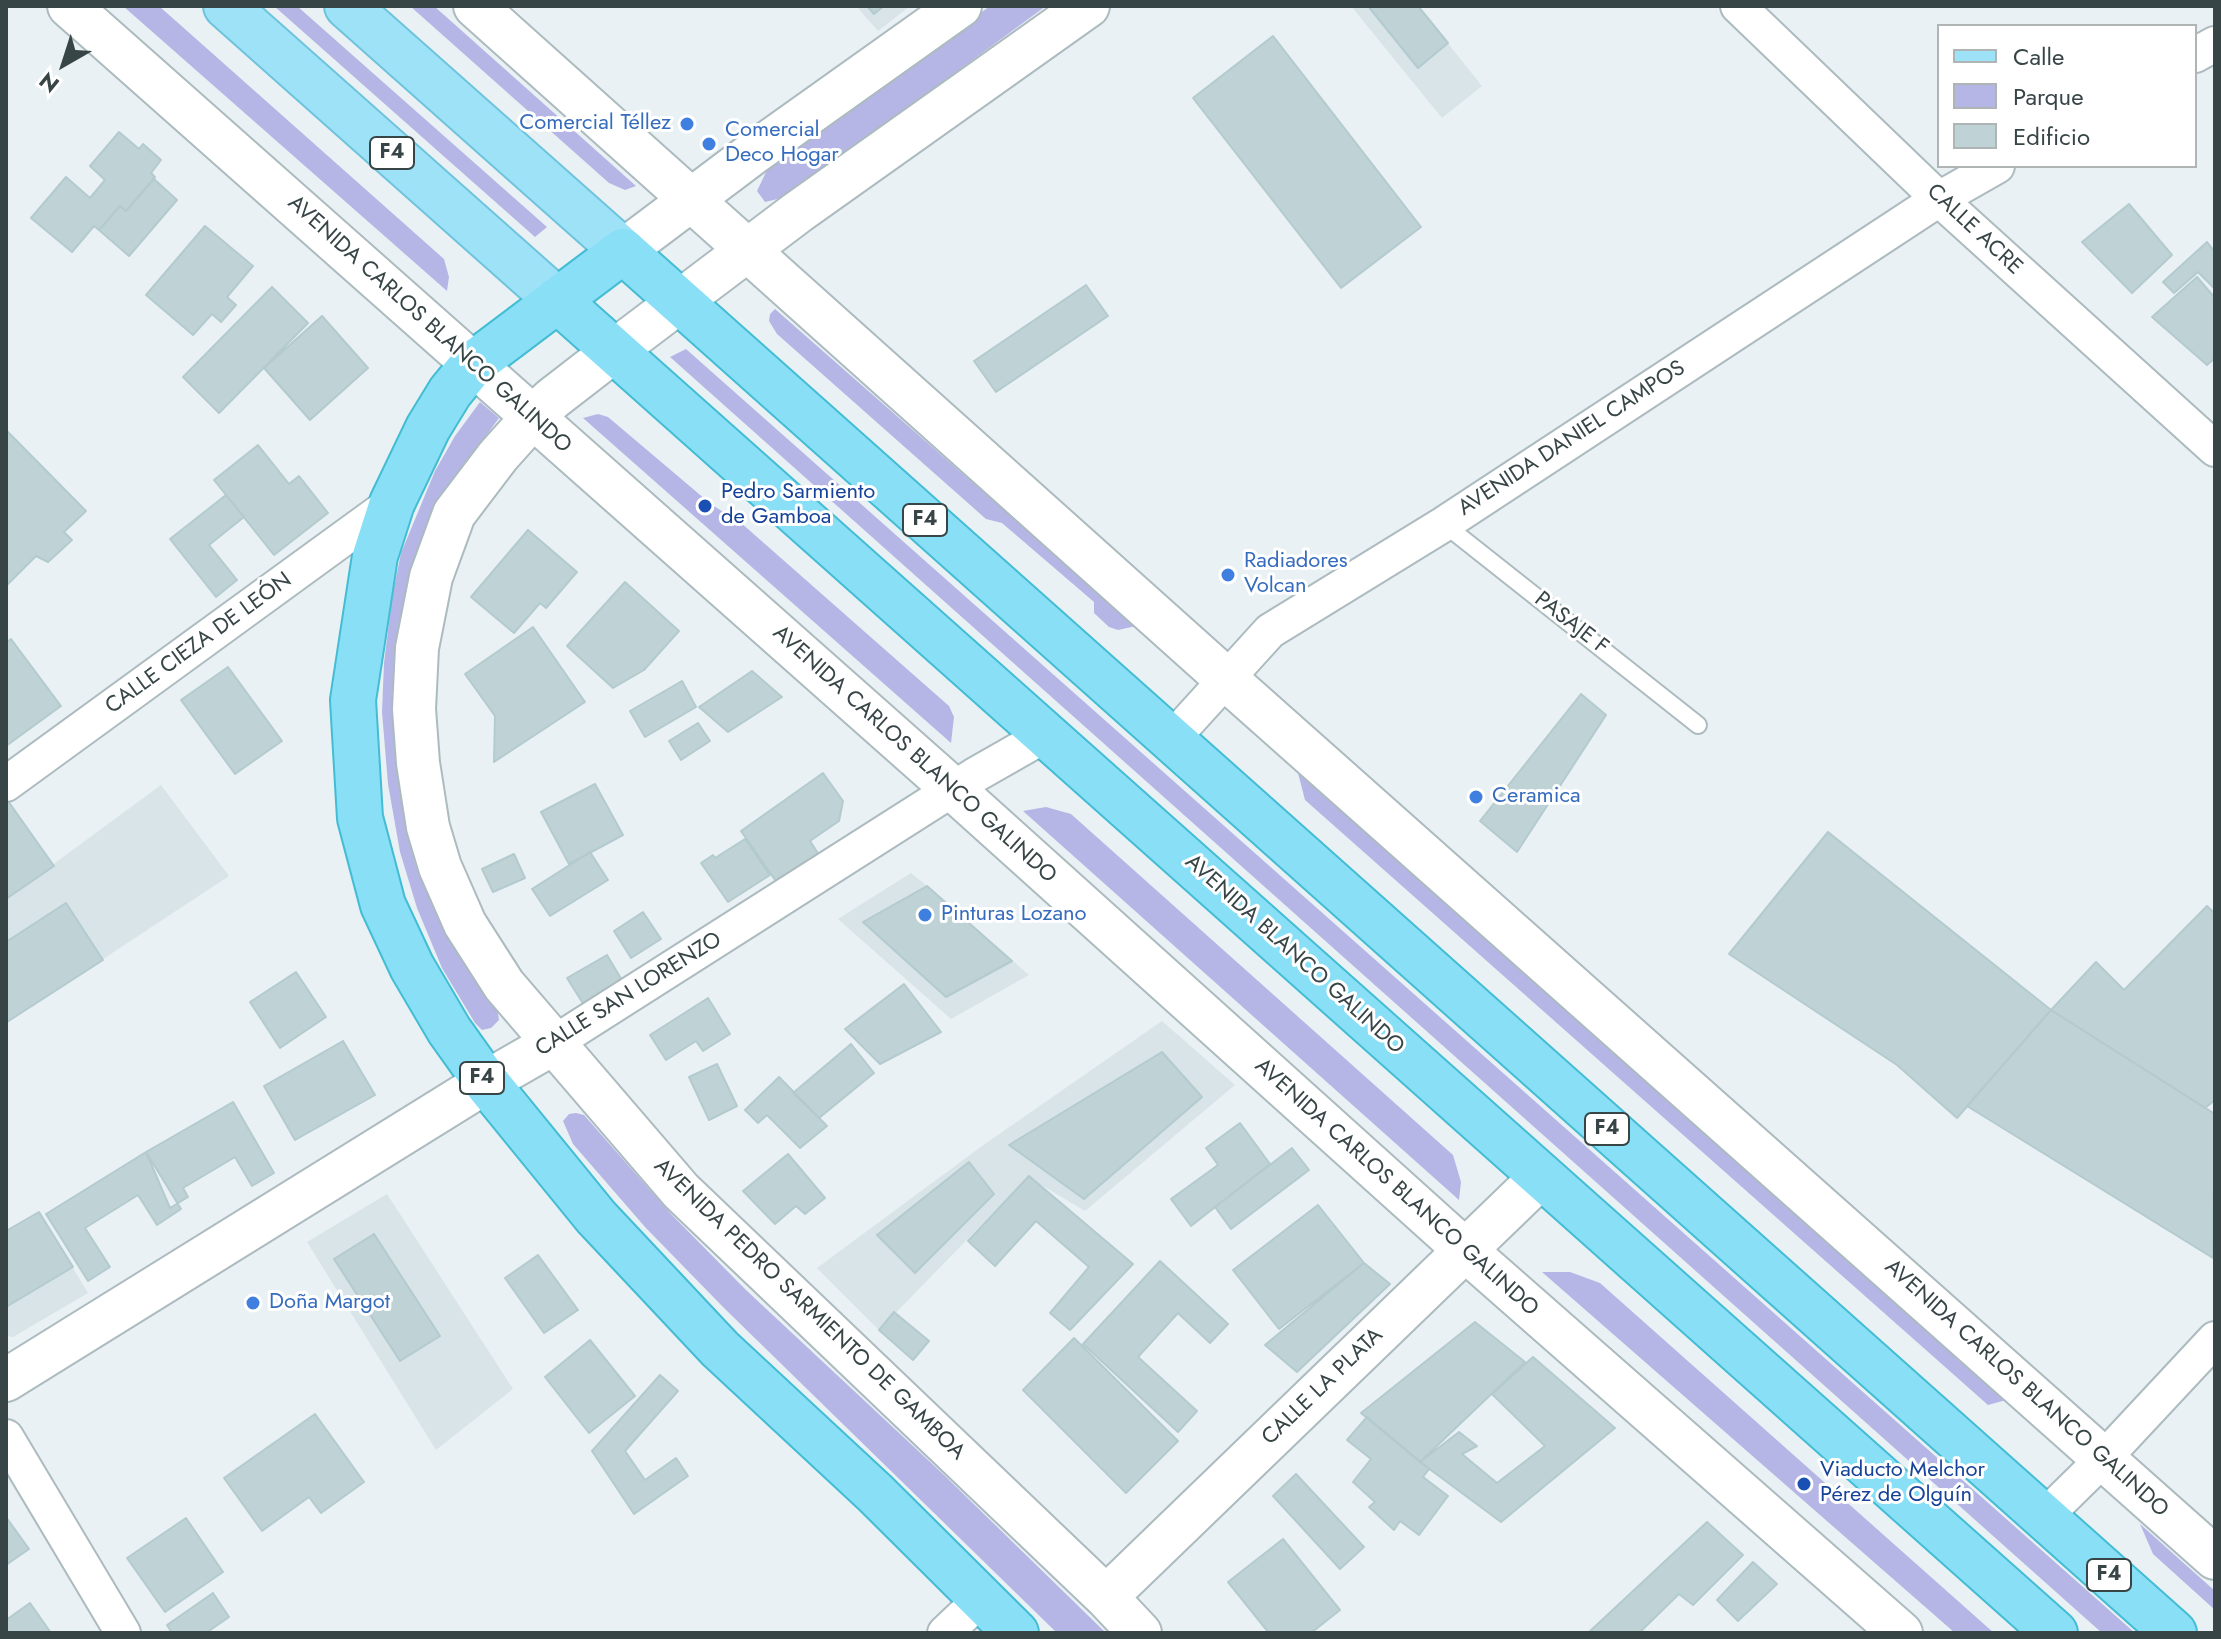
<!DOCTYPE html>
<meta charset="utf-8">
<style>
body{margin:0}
#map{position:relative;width:2221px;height:1639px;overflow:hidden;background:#e9f1f4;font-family:Jost,sans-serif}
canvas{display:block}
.frame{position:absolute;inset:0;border:8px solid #384547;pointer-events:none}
.legend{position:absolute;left:1937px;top:24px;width:260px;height:144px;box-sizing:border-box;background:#fff;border:2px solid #afb5b5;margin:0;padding:10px 14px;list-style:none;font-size:24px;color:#384547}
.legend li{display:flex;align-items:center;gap:16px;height:40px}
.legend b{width:40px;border:2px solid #afb5b5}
.north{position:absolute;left:24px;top:24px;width:80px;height:80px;-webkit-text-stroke:6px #fff;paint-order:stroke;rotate:219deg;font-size:22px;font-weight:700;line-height:32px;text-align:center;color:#384547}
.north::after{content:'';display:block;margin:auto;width:28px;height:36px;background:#384547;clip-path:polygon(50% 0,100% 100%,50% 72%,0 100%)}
</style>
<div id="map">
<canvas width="2221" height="1639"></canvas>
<div class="frame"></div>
<ul class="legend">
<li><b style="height:10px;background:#9ee2f8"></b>Calle</li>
<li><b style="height:22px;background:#b5b6e5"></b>Parque</li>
<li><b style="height:22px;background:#bfd2d5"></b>Edificio</li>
</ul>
<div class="north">N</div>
</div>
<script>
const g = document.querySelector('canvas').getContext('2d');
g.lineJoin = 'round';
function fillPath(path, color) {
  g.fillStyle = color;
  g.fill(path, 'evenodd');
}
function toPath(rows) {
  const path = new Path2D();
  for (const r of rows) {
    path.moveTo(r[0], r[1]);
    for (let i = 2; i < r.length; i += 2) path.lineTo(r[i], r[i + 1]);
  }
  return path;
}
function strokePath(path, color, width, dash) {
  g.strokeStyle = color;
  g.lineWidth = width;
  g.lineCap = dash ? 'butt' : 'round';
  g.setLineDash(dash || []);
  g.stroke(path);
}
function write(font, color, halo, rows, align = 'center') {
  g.font = font + ' Jost,sans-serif';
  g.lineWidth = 6;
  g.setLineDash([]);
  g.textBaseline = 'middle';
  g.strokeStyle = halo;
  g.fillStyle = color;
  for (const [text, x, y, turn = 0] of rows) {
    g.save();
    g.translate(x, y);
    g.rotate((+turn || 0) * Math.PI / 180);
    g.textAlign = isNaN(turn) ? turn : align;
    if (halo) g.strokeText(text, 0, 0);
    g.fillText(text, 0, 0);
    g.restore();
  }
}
const residential = toPath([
 [856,6,910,6,878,31],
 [1351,6,1418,6,1482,86,1442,118],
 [161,785,229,876,6,1023,6,899],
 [911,873,927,886,1029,975,951,1019,838,919],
 [1162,1021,1235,1085,1085,1211,1028,1177,879,1330,817,1268,982,1146],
 [387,1194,513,1389,436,1450,307,1242],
 [39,1212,88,1293,13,1337,6,1336,6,1231]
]);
const green = toPath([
 [123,6,159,6,444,259,449,277,447,291],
 [274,6,297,6,547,227,535,237],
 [410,6,434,6,636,186,625,190,609,183],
 [990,6,1046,6,786,197,765,202,757,191,767,170],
 [775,309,1136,626,1118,630,1109,627,1094,613,1094,602,1002,523,986,519,777,334,769,321,770,314],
 [686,349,2135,1633,2102,1633,670,357],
 [480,402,499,418,456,477,399,687,497,1007,499,1020,491,1028,482,1030,475,1023,442,968,417,908,400,852,388,784,382,712,384,663,392,598,401,553,435,471,455,436],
 [598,414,608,417,712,505,740,522,949,706,954,717,951,743,583,418],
 [1298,773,2006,1400,1988,1405,1305,800],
 [1046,807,1071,814,1453,1155,1461,1182,1459,1200,1023,811],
 [576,1113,584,1115,671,1214,746,1290,943,1474,1106,1633,1057,1633,724,1308,645,1227,573,1144,563,1121,569,1114],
 [1542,1272,1570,1272,1600,1283,1994,1633,1955,1633],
 [2140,1524,2215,1591,2215,1610,2153,1554]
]);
const building = toPath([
 [867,6,884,6,874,14,867,6],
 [1368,6,1418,6,1448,43,1418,68,1368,6],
 [1273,36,1421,227,1341,288,1193,98,1273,36],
 [119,132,139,149,143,144,161,160,151,173,155,177,126,211,120,206,99,230,94,226,72,252,31,218,66,177,90,198,105,180,90,166,119,132],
 [154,179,177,200,129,256,99,230,120,206,126,211,154,179],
 [2129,204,2172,255,2132,293,2082,242,2129,204],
 [205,226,253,266,227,297,236,305,221,322,212,314,193,335,146,295,205,226],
 [2207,242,2215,252,2215,289,2198,272,2174,293,2163,282,2207,242],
 [2197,277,2215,298,2215,358,2207,365,2152,317,2197,277],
 [1086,285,1108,316,996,392,974,361,1086,285],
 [272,287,308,323,219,413,183,377,272,287],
 [322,316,368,368,310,420,264,368,322,316],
 [6,430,86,511,64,532,72,540,48,562,36,556,6,586,6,430],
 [258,445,289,484,299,476,328,513,274,555,214,480,258,445],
 [226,495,244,517,209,545,237,580,216,597,170,539,226,495],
 [528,530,577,572,546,608,540,603,514,633,471,597,528,530],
 [625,582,679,631,644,670,613,688,567,646,625,582],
 [533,627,585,702,494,762,495,716,465,674,533,627],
 [11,639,61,706,6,746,6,643,11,639],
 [228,667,282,741,235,774,181,700,228,667],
 [752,671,782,697,728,732,699,707,752,671],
 [682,681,696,707,645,737,630,711,682,681],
 [1581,694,1606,715,1517,852,1480,821,1581,694],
 [698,723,710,741,681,760,669,741,698,723],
 [823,773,843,801,839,821,810,841,821,858,780,887,741,831,823,773],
 [595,784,623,835,569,864,541,812,595,784],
 [8,801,54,866,6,899,6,802,8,801],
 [1828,832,2051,1010,1957,1118,1897,1065,1729,954,1828,832],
 [745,839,770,875,728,902,701,863,713,855,715,858,745,839],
 [590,852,608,880,550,916,532,889,590,852],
 [514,854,525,878,493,892,482,869,514,854],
 [927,886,1012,961,946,997,863,922,927,886],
 [66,903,103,960,7,1022,6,942,66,903],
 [2207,906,2215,914,2215,1100,2205,1108,2051,1010,2096,962,2124,990,2207,906],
 [643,912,661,939,631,958,614,931,643,912],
 [607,955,623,982,584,1005,567,978,607,955],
 [296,972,326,1017,280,1048,250,1002,296,972],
 [904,984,941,1032,880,1064,845,1029,904,984],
 [708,998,730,1034,703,1051,696,1041,666,1060,650,1035,708,998],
 [2051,1010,2215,1114,2213,1258,1967,1106,2051,1010],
 [343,1041,375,1095,295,1140,264,1086,343,1041],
 [851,1044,874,1073,819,1118,793,1093,851,1044],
 [1162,1052,1202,1097,1084,1199,1009,1145,1162,1052],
 [717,1064,737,1106,709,1120,689,1077,717,1064],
 [779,1077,827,1126,800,1148,767,1115,758,1123,745,1110,779,1077],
 [233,1102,274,1173,252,1186,235,1157,183,1188,188,1197,170,1208,146,1152,233,1102],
 [1240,1123,1270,1164,1191,1226,1171,1199,1218,1165,1206,1148,1240,1123],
 [1292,1148,1309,1170,1231,1229,1215,1207,1292,1148],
 [146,1152,181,1209,157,1225,138,1195,85,1228,110,1267,88,1281,46,1214,146,1152],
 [788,1154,825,1198,805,1214,796,1206,775,1224,743,1191,788,1154],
 [969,1162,994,1194,915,1273,877,1235,969,1162],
 [1029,1176,1133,1264,1070,1330,1050,1313,1089,1267,1036,1221,995,1266,968,1241,1029,1176],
 [1318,1205,1364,1263,1279,1329,1233,1270,1318,1205],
 [39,1212,73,1267,6,1307,6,1231,39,1212],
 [374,1234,440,1336,400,1361,334,1259,374,1234],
 [538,1255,578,1310,544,1333,505,1278,538,1255],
 [1160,1261,1228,1324,1210,1343,1178,1313,1138,1357,1197,1411,1178,1432,1083,1344,1160,1261],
 [1364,1263,1390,1284,1297,1372,1265,1345,1364,1263],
 [894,1312,929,1341,913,1360,879,1330,894,1312],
 [1475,1322,1525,1362,1420,1462,1361,1413,1475,1322],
 [1074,1338,1178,1441,1126,1493,1023,1390,1074,1338],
 [590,1340,635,1396,589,1433,545,1377,590,1340],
 [1533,1357,1615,1428,1501,1522,1420,1462,1459,1432,1477,1446,1462,1454,1497,1483,1545,1446,1492,1394,1533,1357],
 [660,1375,678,1391,625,1451,645,1480,676,1458,688,1476,634,1514,592,1451,660,1375],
 [315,1414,364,1482,321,1513,309,1497,262,1531,224,1478,315,1414],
 [1367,1417,1429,1469,1423,1477,1448,1496,1419,1535,1400,1521,1394,1530,1369,1507,1375,1502,1353,1482,1371,1459,1347,1440,1367,1417],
 [1296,1474,1364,1547,1340,1569,1273,1496,1296,1474],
 [6,1517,29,1549,6,1565,6,1517],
 [186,1518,223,1572,165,1612,127,1558,186,1518],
 [1707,1522,1743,1555,1693,1605,1679,1594,1639,1633,1588,1633,1707,1522],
 [1283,1539,1340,1610,1311,1633,1269,1633,1228,1582,1283,1539],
 [1753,1562,1777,1584,1738,1621,1717,1600,1753,1562],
 [213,1593,229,1617,206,1633,172,1633,167,1625,213,1593],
 [30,1603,51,1633,6,1633,6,1620,30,1603]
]);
const service = toPath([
 [1444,524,1698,725]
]);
const minor = toPath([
 [1738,6,1939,199,2215,449],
 [2195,55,2215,44],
 [1171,740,1270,631,1444,524,1939,199,1997,166],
 [6,784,392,503],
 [554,1043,975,775,1047,734],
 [6,1437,123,1633],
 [2044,1517,2104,1458,2215,1339],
 [945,1633,982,1598]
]);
const tertiary = toPath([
 [69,6,954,790,1465,1250,1901,1633],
 [475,6,1226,679,2215,1558],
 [1088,6,798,212,614,351,552,399,533,417,498,456,454,514,431,577,417,648,414,709,418,763,428,827,440,867,465,924,504,985,681,1191,1106,1597,1140,1633],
 [623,251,752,154,960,6],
 [6,1380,486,1082,554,1043],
 [1106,1597,1541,1177]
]);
const primary = toPath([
 [226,6,557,300],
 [347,6,623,251]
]);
const trunk = toPath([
 [557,300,2055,1633],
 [1016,1633,875,1493,720,1349,596,1217,486,1082,449,1030,412,967,383,905,360,818,353,700,375,556,392,503,428,428,450,392,473,364,623,251,2174,1633]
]);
const markers = [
 [687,124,8,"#3f7fe0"],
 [709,144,8,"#3f7fe0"],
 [705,506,8,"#1a4fb4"],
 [1228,575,8,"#3f7fe0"],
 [1476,797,8,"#3f7fe0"],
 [925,915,8,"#3f7fe0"],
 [253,1303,8,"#3f7fe0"],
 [1804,1484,8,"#1a4fb4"]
];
const shields = [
 [392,153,44],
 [925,520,44],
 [482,1078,44],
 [1607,1129,44],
 [2109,1575,44]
];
const shieldNames = [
 ["F4",392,153],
 ["F4",925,520],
 ["F4",482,1078],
 ["F4",1607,1129],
 ["F4",2109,1575]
];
const shopNames = [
 ["Comercial Téllez",671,124,"right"],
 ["Comercial",725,131],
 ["Deco Hogar",725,156],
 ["Radiadores",1244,562],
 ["Volcan",1244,587],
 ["Ceramica",1492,797],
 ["Pinturas Lozano",941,915],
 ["Doña Margot",269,1303]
];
const streetNames = [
 ["CALLE ACRE",1974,230,43],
 ["AVENIDA CARLOS BLANCO GALINDO",429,325,42],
 ["AVENIDA DANIEL CAMPOS",1572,439,-33],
 ["PASAJE F",1571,624,38],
 ["CALLE CIEZA DE LEÓN",199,644,-36],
 ["AVENIDA CARLOS BLANCO GALINDO",914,755,42],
 ["AVENIDA BLANCO GALINDO",1294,955,42],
 ["CALLE SAN LORENZO",629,995,-32],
 ["AVENIDA CARLOS BLANCO GALINDO",1396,1188,42],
 ["AVENIDA PEDRO SARMIENTO DE GAMBOA",809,1310,44],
 ["CALLE LA PLATA",1323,1387,-44],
 ["AVENIDA CARLOS BLANCO GALINDO",2026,1389,42]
];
const transitNames = [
 ["Pedro Sarmiento",721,493],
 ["de Gamboa",721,518],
 ["Viaducto Melchor",1820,1471],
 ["Pérez de Olguín",1820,1496]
];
fillPath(residential, '#d8e4e7');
fillPath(green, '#b5b6e5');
fillPath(building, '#bfd2d5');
strokePath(building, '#b3cbcf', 2);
strokePath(service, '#acbbbf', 20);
strokePath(minor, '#acbbbf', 38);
strokePath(tertiary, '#acbbbf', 46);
strokePath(primary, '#6ec4dd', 48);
strokePath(trunk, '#43bdd4', 48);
strokePath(service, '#fff', 16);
strokePath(minor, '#fff', 34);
strokePath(tertiary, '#fff', 42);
strokePath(primary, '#9ee2f8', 44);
strokePath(trunk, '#88dff6', 44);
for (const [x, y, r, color] of markers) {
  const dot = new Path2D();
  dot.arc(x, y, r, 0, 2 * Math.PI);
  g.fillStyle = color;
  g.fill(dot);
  strokePath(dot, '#fff', 3);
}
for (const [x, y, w] of shields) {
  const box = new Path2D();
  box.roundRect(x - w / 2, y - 16, w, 32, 6);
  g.fillStyle = '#fff';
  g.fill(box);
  strokePath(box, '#384547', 2);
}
write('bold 20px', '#384547', null, shieldNames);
write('22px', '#366cbe', '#fff', shopNames, 'left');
write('22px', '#384547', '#fff', streetNames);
write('22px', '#164399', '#fff', transitNames, 'left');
</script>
